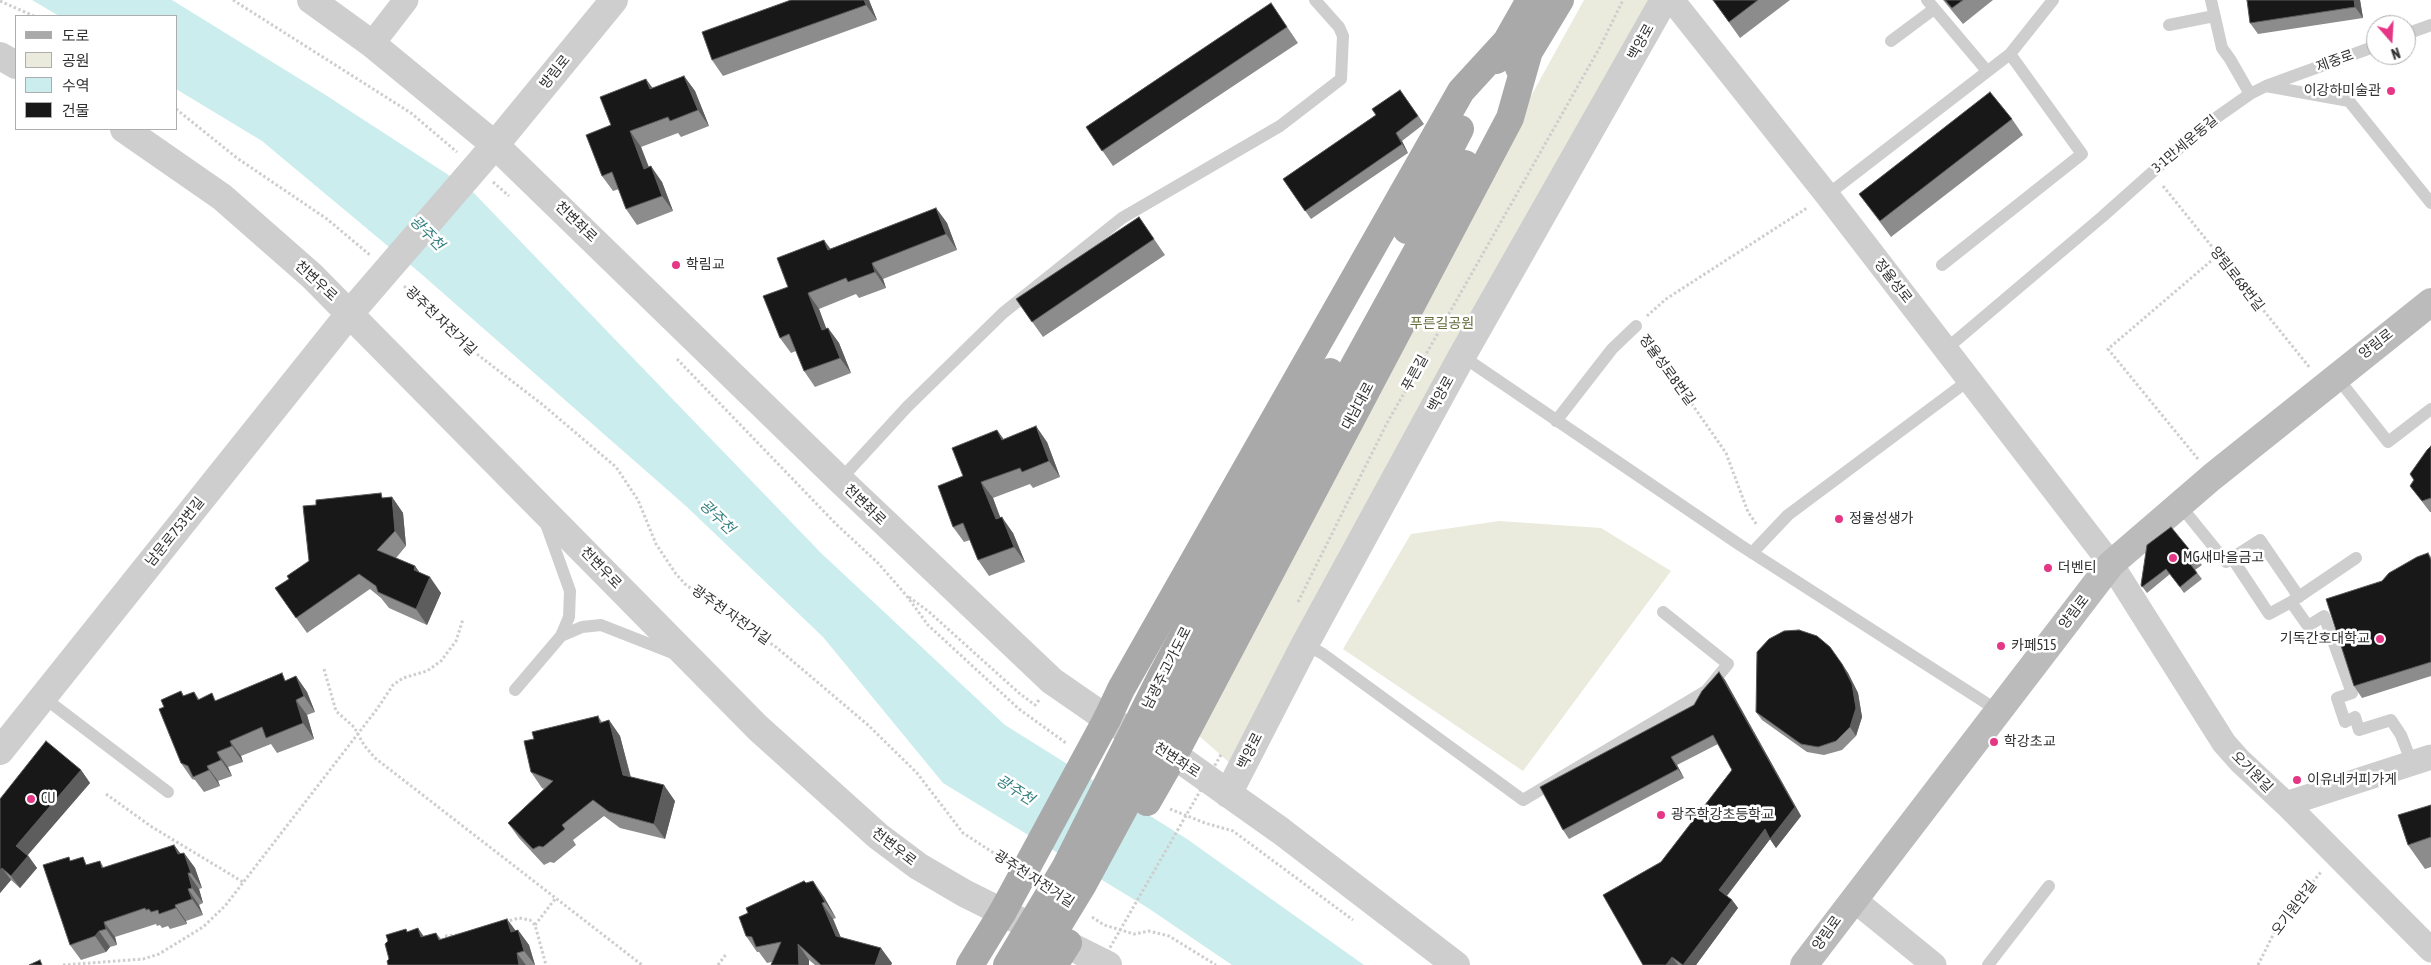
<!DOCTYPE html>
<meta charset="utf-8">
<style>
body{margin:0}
#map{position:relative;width:2431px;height:965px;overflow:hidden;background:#fff;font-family:"Asap Condensed","Noto Sans KR",sans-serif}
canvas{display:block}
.legend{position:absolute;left:15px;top:15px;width:162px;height:115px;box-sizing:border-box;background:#fff;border:1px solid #adadad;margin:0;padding:6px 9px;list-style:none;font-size:15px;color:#313131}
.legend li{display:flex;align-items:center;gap:10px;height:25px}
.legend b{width:25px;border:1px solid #adadad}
.north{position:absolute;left:2366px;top:15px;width:50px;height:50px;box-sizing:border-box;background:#fff;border:1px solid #adadad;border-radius:50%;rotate:161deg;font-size:14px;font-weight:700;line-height:20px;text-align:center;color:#313131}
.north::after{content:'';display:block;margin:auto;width:18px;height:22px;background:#e63686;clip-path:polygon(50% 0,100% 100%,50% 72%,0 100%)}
</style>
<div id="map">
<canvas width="2431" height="965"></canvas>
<ul class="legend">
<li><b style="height:6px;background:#a9a9a9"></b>도로</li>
<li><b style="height:14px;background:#eaebdd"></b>공원</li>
<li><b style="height:14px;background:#cceded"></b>수역</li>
<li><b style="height:14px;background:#181818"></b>건물</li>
</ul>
<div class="north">N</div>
</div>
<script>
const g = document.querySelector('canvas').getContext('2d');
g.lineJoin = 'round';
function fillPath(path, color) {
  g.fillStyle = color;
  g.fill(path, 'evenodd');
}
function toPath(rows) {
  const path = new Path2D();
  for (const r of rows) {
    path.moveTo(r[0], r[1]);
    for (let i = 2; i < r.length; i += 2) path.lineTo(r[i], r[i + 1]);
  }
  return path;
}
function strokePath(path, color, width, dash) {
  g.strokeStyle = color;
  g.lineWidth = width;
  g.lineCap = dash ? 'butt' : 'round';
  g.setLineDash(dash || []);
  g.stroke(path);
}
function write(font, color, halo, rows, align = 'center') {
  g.font = font + ' "Asap Condensed","Noto Sans KR",sans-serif';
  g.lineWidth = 5;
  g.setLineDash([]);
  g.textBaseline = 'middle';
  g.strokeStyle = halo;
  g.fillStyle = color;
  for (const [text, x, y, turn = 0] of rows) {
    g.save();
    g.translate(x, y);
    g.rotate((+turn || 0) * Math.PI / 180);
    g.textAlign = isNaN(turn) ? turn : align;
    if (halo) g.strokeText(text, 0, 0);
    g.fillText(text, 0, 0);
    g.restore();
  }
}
const green = toPath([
 [1584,0,1654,0,1239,771,1198,735,1410,315],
 [1499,521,1601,528,1671,571,1523,771,1343,649,1411,534]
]);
const water = toPath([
 [32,0,172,0,324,94,470,189,821,553,1005,725,1187,839,1364,965,1232,965,1148,908,943,783,823,637,687,507,419,272,262,141,176,89,176,16,59,16]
]);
const path = toPath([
 [233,0,411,113,457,152],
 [0,1,34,16],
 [176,109,237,158,327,219,370,255],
 [493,182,509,196],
 [2163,186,2310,368],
 [404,286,460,341,543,405,616,467,638,500,656,544,676,574,685,584,721,611,776,647,868,725,917,773,963,833,1003,859],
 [1647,316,1666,299,1807,208],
 [1646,338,1726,453,1748,512,1757,525],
 [677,359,836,524,878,563,906,595,928,625,1019,709,1066,743],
 [2198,459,2108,349,2218,255],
 [909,597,928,611,1019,693,1035,705,1039,700],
 [1298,602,1387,423,1600,47,1623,0],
 [324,669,336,711,354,727,364,745,375,758,642,965],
 [106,794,152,827,243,882],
 [1170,809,1205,823,1233,831,1353,920],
 [1092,917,1104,925,1134,934,1149,931,1169,936,1216,965],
 [505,922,519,918,530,920,535,925,546,965],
 [535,925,555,899],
 [445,936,458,935],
 [63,965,143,959,159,954,203,927,225,906,377,709,393,685,403,678,427,671,441,661,456,641,463,619],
 [718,965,727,953],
 [2258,965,2280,921,2321,872]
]);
const service = toPath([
 [1927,0,1987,71],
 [2211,0,2222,48,2230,59,2250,94],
 [2169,25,2214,16],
 [2406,34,2431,25],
 [1891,41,1934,9],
 [2010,54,2053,0],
 [2266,86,2376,46],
 [1827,195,2010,54,2082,154,1942,265],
 [1946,349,2102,217,2203,127,2250,94,2266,86,2349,101,2431,203],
 [1462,356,1740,545,1997,710],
 [2336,376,2388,442,2431,409],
 [1556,421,1612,349,1636,326],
 [840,480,907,407,1003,313,1122,218,1280,126,1341,79,1343,36,1339,27,1315,0],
 [2179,504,2226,562,2232,558],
 [546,524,570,591,569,617,561,636,582,627,601,625,675,654],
 [1752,553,1788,515,1969,380],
 [2356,558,2291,602,2308,626,2324,616,2352,693,2337,698,2345,722,2355,717,2359,730,2391,720,2401,735,2408,753,2408,764],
 [2291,602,2269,614,2232,558,2260,540,2299,597],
 [1305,644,1323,654,1523,800,1706,691,1728,664,1663,612],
 [515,690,561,636],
 [43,697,168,792],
 [1988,965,2049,886]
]);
const minor = toPath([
 [1672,0,1827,195,2111,564,2224,743,2240,761,2286,804,2431,950],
 [372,44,406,0],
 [2286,804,2431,757],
 [1853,899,1934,965]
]);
const tertiary = toPath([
 [311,0,372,44,495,145,840,480,1052,681,1107,719,1174,755,1281,831,1456,965],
 [0,56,16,65],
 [124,129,222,197,312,276,758,728,878,836,918,866,964,893,1108,965],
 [495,145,614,0],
 [0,751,350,313],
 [1228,794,1305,644,1462,356,1664,0]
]);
const secondary = toPath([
 [1804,965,2111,564,2212,477,2431,302]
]);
const primary = toPath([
 [1496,60,1530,0],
 [1519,68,1560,0],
 [1407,230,1460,129],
 [1344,384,1465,164],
 [1107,719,1121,689,1461,91,1505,43],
 [1174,755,1510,118,1529,51],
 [970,965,1002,913],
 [1054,965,1068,943]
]);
const pathBridge = toPath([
 [1100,965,1222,753]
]);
const tertiaryBridge = toPath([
 [350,313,495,145]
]);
const primaryBridge = toPath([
 [1147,802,1174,755],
 [1002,913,1107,719],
 [1007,965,1065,868,1161,677,1266,482,1330,372],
 [1034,965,1082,886,1129,799,1244,569,1344,384]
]);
const wall = toPath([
 [791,0,869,0,877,20,723,76,712,60],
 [1713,0,1790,0,1740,38],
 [1943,0,1993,0,1963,24],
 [2247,0,2360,0,2363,18,2258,34,2250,23],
 [1271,3,1298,43,1113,166,1086,127],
 [684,76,695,91,709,126,681,137,678,133,641,147,649,167,662,182,673,211,637,225,626,209,619,189,613,191,602,176,611,125,653,88],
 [1400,90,1424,124,1402,141,1408,153,1311,219,1283,179,1376,115],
 [2012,119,2023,135,1891,237,1859,194],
 [936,208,947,223,957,250,883,279,886,288,859,298,856,294,819,309,826,329,828,328,839,343,851,373,815,387,804,371,796,351,791,353,780,338,788,287,830,249],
 [1139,217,1165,255,1043,337,1016,299],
 [1004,439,1047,442,1060,477,1033,488,1030,484,993,498,1000,518,1013,533,1025,562,989,576,978,560,970,540,964,542,953,527],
 [2431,446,2431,512,2430,512,2410,486],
 [392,497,403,513,406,546,396,558,415,566,420,573,441,593,427,625,389,608,381,598,370,589,307,633,275,588,289,579,309,561,385,498],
 [2147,545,2198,560,2202,565,2195,570,2202,579,2184,593,2170,574,2147,593,2141,585],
 [2428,553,2431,557,2431,676,2362,698,2354,686,2382,581],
 [1842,664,1848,673,1858,693,1862,717,1856,736,1842,750,1824,755,1807,752,1762,720,1756,712],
 [1719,672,1725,680,1801,816,1776,848,1770,839,1727,896,1732,900,1738,908,1696,965,1643,965,1661,862,1732,770,1718,744,1677,765,1684,778,1569,839,1563,830,1694,705],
 [296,676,307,692,315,712,307,715,314,739,277,753,271,744,241,756,243,762,228,767,232,776,218,781,220,786,204,792,195,780,192,779,181,763,181,691,184,696,194,692,199,699,217,700,287,680],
 [598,716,602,722,609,720,620,736,631,777,675,801,665,839,620,828,604,816,573,840,576,845,554,863,550,862,544,865,519,838,508,823,544,789,542,788,531,772,534,739],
 [81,770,90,783,28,855,37,868,20,888,11,880,0,893,0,799],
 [2431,805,2431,867,2425,869,2408,845],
 [174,845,181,854,184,853,195,868,202,888,199,889,203,903,199,905,203,915,186,921,187,924,170,929,168,926,162,928,160,925,157,926,156,924,115,937,117,945,110,947,106,952,81,960,70,945,71,861,88,865,100,861,104,868],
 [806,883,824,897,836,918,833,919,841,938,892,963,891,965,815,965,809,960,809,965,771,965,772,962,767,963,759,952,757,952,746,936,748,913],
 [507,919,515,930,518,930,529,945,535,965,388,965,424,937,436,933,441,939]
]);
const shadedWall = toPath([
 [864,0,869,0,877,20,866,5],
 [2354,0,2360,0,2363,18,2355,7],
 [684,76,695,91,709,126,698,110],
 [646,79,657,94,650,89],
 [630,131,641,147,655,184,644,169],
 [1396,133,1402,141,1408,153,1402,144],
 [651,166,662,182,673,211,662,196],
 [936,208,947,223,957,250,946,234],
 [824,240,835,255,828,250],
 [872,263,883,279,886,288,875,272],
 [808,293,819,309,833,346,822,330],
 [828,328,839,343,851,373,840,358],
 [1036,426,1047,442,1060,477,1049,461],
 [997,430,1008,445,1002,440],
 [981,482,993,498,1007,535,996,519],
 [392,497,403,513,406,546,395,531],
 [1002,517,1013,533,1025,562,1014,547],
 [415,566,426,582,414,570],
 [430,577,441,593,427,625,416,609],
 [1842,664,1848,673,1858,693,1862,717,1856,736,1850,727],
 [1719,672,1725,680,1801,816,1776,848,1770,839],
 [296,676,307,692,315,712,304,696],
 [296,700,307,715,314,739,303,723],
 [609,720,620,736,634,791,623,775],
 [230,741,241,756,243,762,232,746],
 [217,752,228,767,232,776,221,760],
 [1671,757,1677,765,1684,778,1678,769],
 [207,766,218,781,220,786,209,770],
 [81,770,90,783,25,858,16,846],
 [664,785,675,801,665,839,654,824],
 [1765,829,1771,838,1725,898,1719,890],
 [174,845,185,860,178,854],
 [184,853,195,868,202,888,191,873],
 [28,856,37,868,20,888,11,876],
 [2,868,11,880,0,893,0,870],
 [188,873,199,889,203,903,192,888],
 [813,881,824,897,836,918,825,902],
 [188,889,199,905,203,915,192,899],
 [1732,900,1738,908,1696,965,1683,965],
 [822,903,833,919,847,952,836,936],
 [175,905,186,921,187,924,176,908],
 [507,919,518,934,511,932],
 [104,922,115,937,117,945,106,929],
 [418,928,429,944,421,937],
 [518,930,529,945,535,965,524,951],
 [99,931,110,947,106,952,95,936],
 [798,944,809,960,809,965,799,965],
 [881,948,892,963,891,965,875,965],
 [517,953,526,965,519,965],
 [1672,957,1678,965,1666,965]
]);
const building = toPath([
 [791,0,864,0,866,5,712,60,702,32,791,0],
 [1713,0,1758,0,1729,22,1713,0],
 [1945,0,1963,0,1952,8,1945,0],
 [2247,0,2354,0,2355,7,2250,23,2247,0],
 [1271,3,1287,27,1102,151,1086,127,1271,3],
 [684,76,698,110,670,121,668,117,630,131,644,169,651,166,662,196,626,209,612,172,602,176,586,135,611,125,600,97,646,79,650,89,684,76],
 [1400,90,1418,116,1396,133,1402,144,1305,211,1283,179,1376,115,1372,109,1400,90],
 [1990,92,2012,119,1880,221,1859,194,1990,92],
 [936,208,946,234,872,263,875,272,848,282,846,278,808,293,822,330,828,328,840,358,804,371,789,334,780,338,763,296,788,287,777,258,824,240,828,250,936,208],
 [1139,217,1154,239,1032,322,1016,299,1139,217],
 [1036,426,1049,461,1022,472,1020,468,981,482,996,519,1002,517,1014,547,978,560,963,523,953,527,938,486,963,476,952,448,997,430,1002,440,1036,426],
 [2431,446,2431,498,2422,501,2410,486,2414,480,2410,474,2427,450,2431,446],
 [381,493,382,498,392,497,395,531,377,550,415,566,414,570,430,577,416,609,378,592,376,586,359,574,296,618,275,588,289,579,287,576,309,561,303,506,316,505,316,500,381,493],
 [2171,527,2198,560,2191,565,2197,573,2180,587,2166,569,2142,587,2141,585,2147,545,2171,527],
 [2428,553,2431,560,2431,662,2354,686,2326,599,2382,581,2389,573,2417,557,2428,553],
 [1799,630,1817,636,1830,647,1842,664,1852,684,1856,708,1850,727,1836,741,1818,747,1801,744,1756,712,1757,652,1769,639,1784,631,1799,630],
 [1719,672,1795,807,1770,839,1765,829,1719,890,1732,900,1683,965,1672,957,1666,965,1643,965,1603,895,1661,862,1732,770,1713,735,1671,757,1678,769,1563,830,1540,787,1694,705,1702,691,1719,672],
 [282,673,285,681,296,676,304,696,296,700,303,723,266,738,262,727,230,741,232,746,217,752,221,760,207,766,209,770,193,777,188,766,181,763,159,709,164,707,161,700,181,691,183,696,194,692,198,700,212,693,215,701,282,673],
 [598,716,600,723,609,720,623,775,664,785,654,824,609,812,593,800,562,825,565,829,543,847,539,846,533,849,508,823,553,781,531,772,524,741,534,739,532,732,598,716],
 [46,741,81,770,16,846,28,856,11,876,2,868,0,870,0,799,46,741],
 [2431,805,2431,837,2408,845,2398,815,2431,805],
 [174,845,178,854,184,853,191,873,188,873,192,888,188,889,192,899,175,905,176,908,159,914,158,910,151,912,149,909,146,910,145,908,104,922,106,929,99,931,95,936,70,945,43,865,69,857,70,861,83,857,86,865,100,861,102,868,174,845],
 [804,881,806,883,813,881,825,902,822,903,836,936,881,948,875,965,821,965,798,944,799,965,771,965,781,942,756,947,752,937,746,936,739,917,748,913,746,908,804,881],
 [507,919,511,932,518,930,524,951,517,953,519,965,388,965,387,961,389,959,385,944,388,941,386,935,406,929,407,932,418,928,421,937,436,933,439,940,507,919],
 [40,960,42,965,29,965,40,960]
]);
const markers = [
 [2391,91,5,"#e63686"],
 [676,265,5,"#e63686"],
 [1839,519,5,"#e63686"],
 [2173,558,5,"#e63686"],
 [2048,568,5,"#e63686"],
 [2380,639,5,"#e63686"],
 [2001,646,5,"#e63686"],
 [1994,742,5,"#e63686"],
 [2297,780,5,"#e63686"],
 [31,799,5,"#e63686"],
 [1661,815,5,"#e63686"]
];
const streetNames = [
 ["백양로",1641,42,-61],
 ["제중로",2335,61,-20],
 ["방림로",555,72,-51],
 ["3·1만세운동길",2185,144,-40],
 ["천변좌로",576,222,44],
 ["양림로68번길",2237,279,52],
 ["천변우로",316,281,43],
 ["정율성로",1893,281,52],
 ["광주천 자전거길",441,321,44],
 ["양림로",2376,344,-38],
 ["정율성로8번길",1667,370,54],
 ["푸른길",1415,373,-61],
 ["백양로",1441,394,-61],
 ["대남대로",1358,406,-62],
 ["천변좌로",865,505,44],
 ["남문로753번길",175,532,-51],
 ["천변우로",601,568,46],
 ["양림로",2074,612,-52],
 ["광주천 자전거길",731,615,35],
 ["남광주고가도로",1167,668,-63],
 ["백양로",1250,751,-63],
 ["천변좌로",1177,760,33],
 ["오기원길",2252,772,45],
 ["천변우로",894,847,38],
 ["광주천 자전거길",1034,879,33],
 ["오기원안길",2294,908,-53],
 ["양림로",1827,933,-54]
];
const poiNames = [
 ["이강하미술관",2381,91,"right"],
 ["학림교",686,265],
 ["정율성생가",1849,519],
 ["MG새마을금고",2183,558],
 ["더벤티",2058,568],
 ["기독간호대학교",2370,639,"right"],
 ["카페515",2011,646],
 ["학강초교",2004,742],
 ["이유네커피가게",2307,780],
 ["CU",41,799],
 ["광주학강초등학교",1671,815]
];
const parkNames = [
 ["푸른길공원",1442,324]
];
const waterNames = [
 ["광주천",427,233,45],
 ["광주천",717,517,44],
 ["광주천",1015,790,33]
];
fillPath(green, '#eaebdd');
fillPath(water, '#cceded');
strokePath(path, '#cecece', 3, [2.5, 2.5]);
strokePath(service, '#cecece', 12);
strokePath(minor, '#cecece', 25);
strokePath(tertiary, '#cecece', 28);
strokePath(secondary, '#bbb', 28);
strokePath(primary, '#a9a9a9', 28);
strokePath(pathBridge, '#cecece', 3, [2.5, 2.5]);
strokePath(tertiaryBridge, '#cecece', 28);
strokePath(primaryBridge, '#a9a9a9', 28);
fillPath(wall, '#8c8c8c');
fillPath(shadedWall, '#5d5d5d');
fillPath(building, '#181818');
strokePath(building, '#5d5d5d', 1);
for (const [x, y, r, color] of markers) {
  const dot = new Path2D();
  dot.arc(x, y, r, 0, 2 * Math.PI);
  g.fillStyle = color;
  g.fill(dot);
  strokePath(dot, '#fff', 2);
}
write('14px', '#313131', '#fff', streetNames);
write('14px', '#313131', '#fff', poiNames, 'left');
write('14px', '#676e3e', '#fff', parkNames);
write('italic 15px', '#378080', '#fff', waterNames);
</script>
